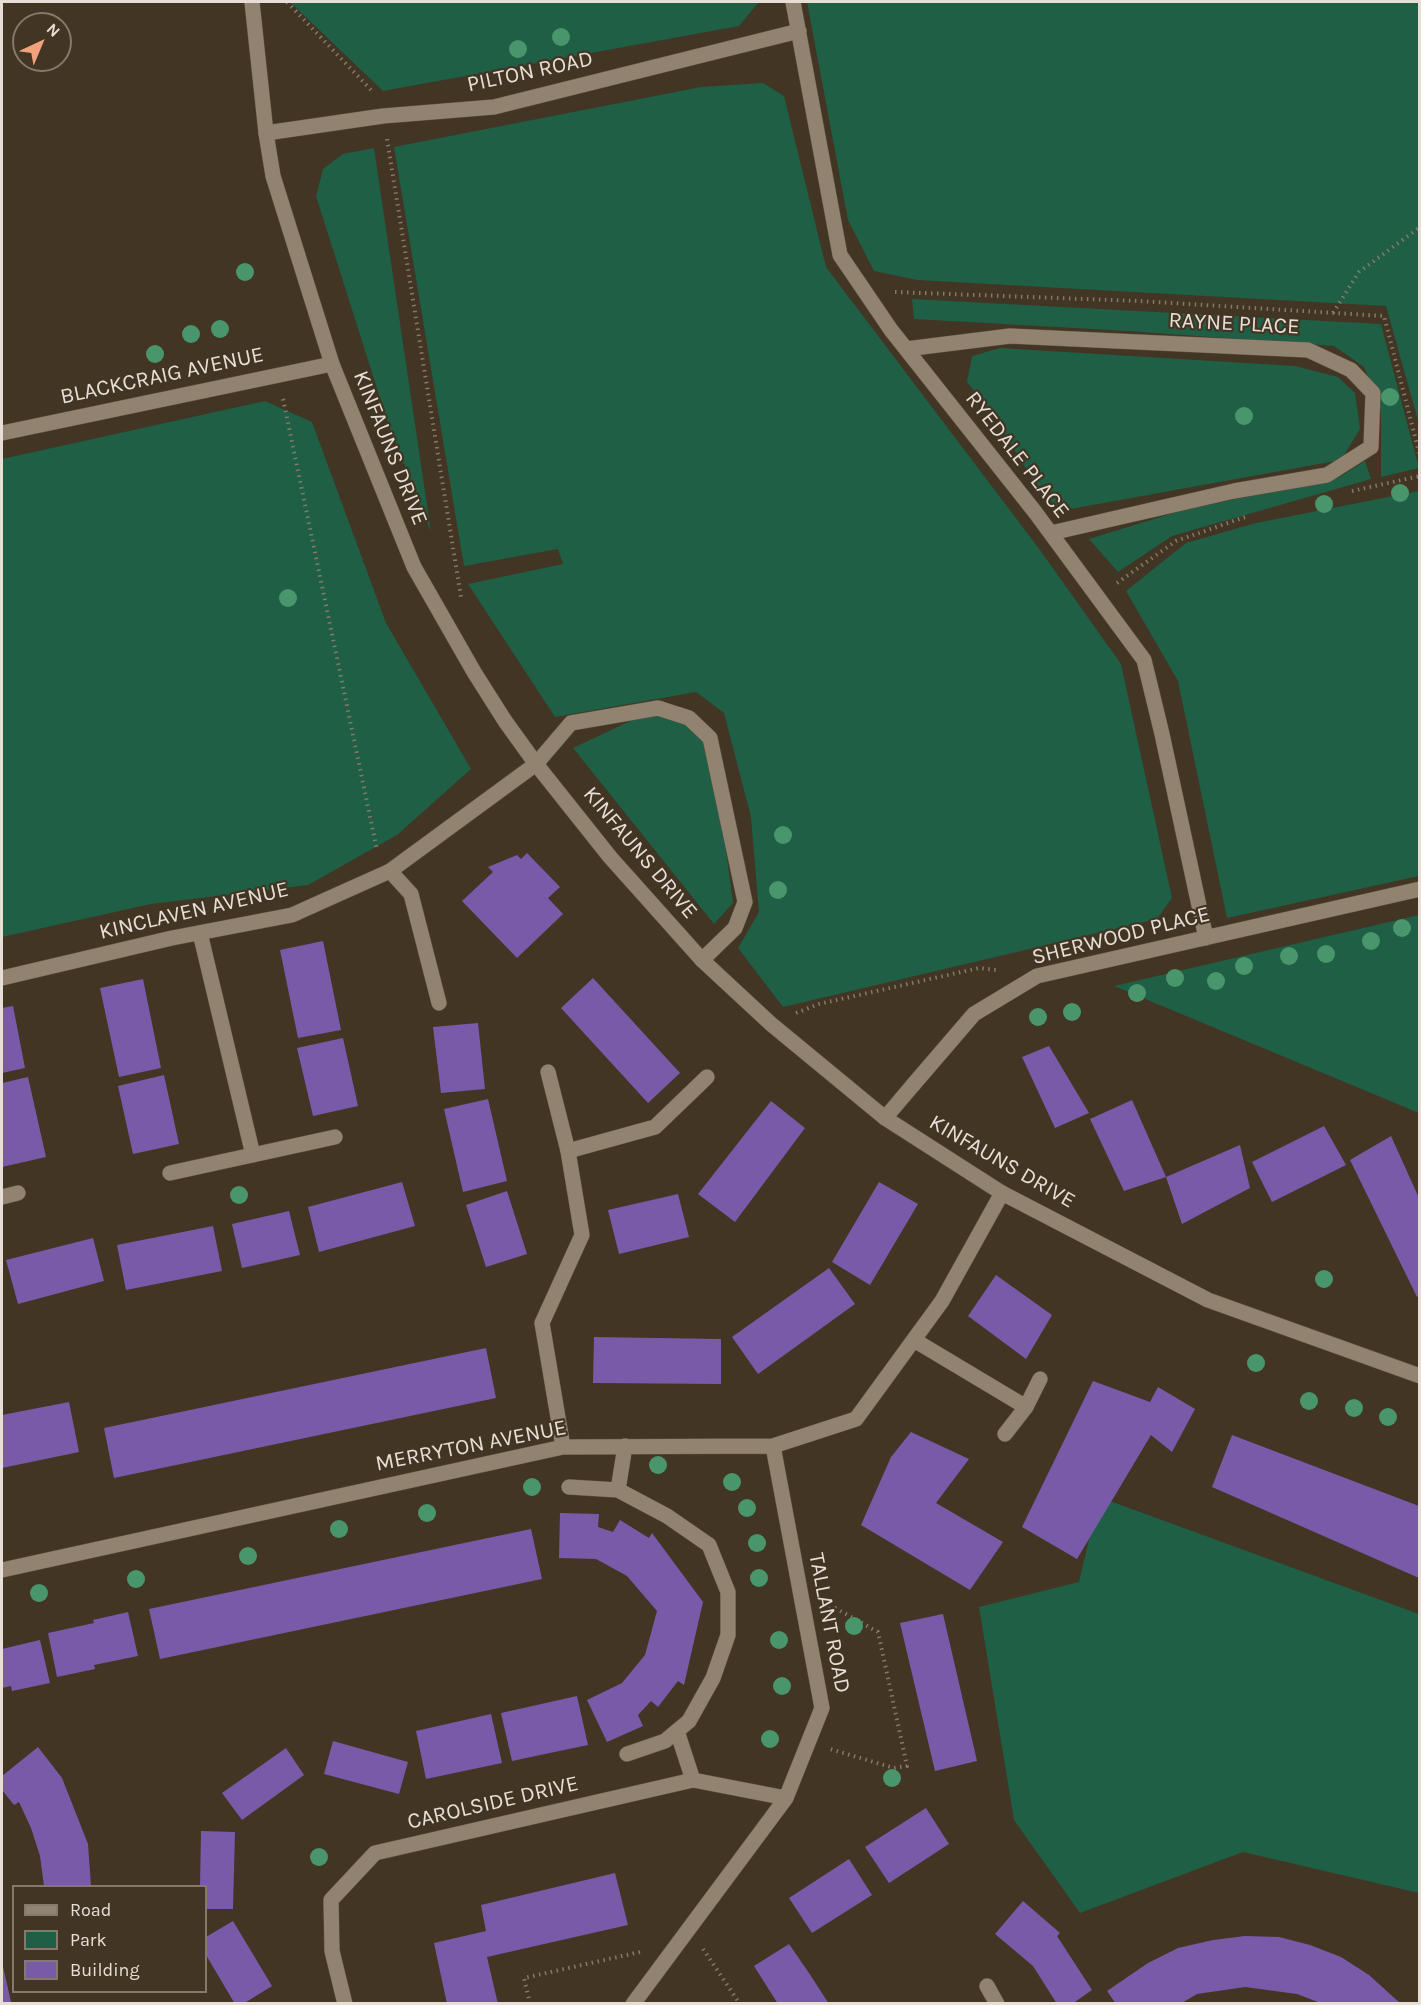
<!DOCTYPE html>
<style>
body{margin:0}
#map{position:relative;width:1421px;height:2005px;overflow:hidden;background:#423524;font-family:Karla,sans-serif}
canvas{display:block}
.frame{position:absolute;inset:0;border:3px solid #e7dfd5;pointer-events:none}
.legend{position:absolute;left:12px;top:1885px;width:195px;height:108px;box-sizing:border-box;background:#423524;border:2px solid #84796b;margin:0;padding:8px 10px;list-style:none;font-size:18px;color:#e7dfd5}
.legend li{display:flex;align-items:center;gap:12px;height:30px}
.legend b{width:30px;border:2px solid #84796b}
.north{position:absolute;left:12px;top:12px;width:60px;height:60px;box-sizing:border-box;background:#423524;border:2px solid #84796b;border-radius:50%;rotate:44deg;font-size:16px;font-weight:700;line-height:24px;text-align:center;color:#e7dfd5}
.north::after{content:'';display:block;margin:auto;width:21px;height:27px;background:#f1a17c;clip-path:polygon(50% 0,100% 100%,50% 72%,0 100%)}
</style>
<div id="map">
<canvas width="1421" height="2005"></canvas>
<div class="frame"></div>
<ul class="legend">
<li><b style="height:8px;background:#91836f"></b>Road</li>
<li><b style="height:16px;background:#1e5f45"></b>Park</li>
<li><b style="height:16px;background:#795aa9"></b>Building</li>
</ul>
<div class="north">N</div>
</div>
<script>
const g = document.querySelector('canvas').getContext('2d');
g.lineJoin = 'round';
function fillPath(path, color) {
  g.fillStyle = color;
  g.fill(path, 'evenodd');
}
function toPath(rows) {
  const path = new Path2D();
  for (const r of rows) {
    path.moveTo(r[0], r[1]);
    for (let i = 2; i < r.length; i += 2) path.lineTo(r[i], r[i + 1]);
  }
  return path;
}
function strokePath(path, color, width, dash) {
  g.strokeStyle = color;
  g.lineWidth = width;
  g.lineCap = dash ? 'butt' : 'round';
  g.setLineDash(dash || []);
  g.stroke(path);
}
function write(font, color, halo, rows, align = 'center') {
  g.font = font + ' Karla,sans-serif';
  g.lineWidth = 4.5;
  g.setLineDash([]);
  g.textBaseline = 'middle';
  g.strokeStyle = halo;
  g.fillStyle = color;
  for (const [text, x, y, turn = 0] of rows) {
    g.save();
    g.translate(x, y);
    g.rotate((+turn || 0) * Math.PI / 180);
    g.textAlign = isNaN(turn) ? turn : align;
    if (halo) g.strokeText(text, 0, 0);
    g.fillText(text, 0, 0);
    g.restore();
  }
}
const green = toPath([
 [290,2,758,2,758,3,739,26,383,91],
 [807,2,1419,2,1419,424,1386,306,917,280,874,271,848,220],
 [763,83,784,96,826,267,1040,550,1121,664,1172,898,1157,919,783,1007,738,948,759,912,751,817,724,713,696,692,555,717,468,584,563,564,558,549,464,566,394,147,701,87],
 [374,148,431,532,388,423,316,196,323,169,343,154],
 [912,299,1381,324,1419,468,1381,477,1381,411,1364,367,1334,346,1128,331,914,319],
 [1000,348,1295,366,1338,377,1355,393,1360,429,1341,460,1065,510,1044,497,988,408,967,382,972,356],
 [265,401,312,422,386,623,471,769,397,835,308,885,151,904,2,937,2,459],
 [1365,461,1371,479,1172,536,1118,572,1089,539,1183,510,1338,478],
 [1419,491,1419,876,1227,918,1178,681,1126,591,1186,543,1256,523],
 [658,708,689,718,712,745,733,903,714,924,573,748],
 [1419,915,1419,1113,1114,986],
 [1099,1497,1419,1614,1419,1893,1243,1852,1080,1913,1014,1820,979,1607,1079,1582]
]);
const building = toPath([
 [527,853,560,887,548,898,563,914,517,958,462,901,493,872,488,867,517,855,521,859],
 [323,941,341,1030,298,1038,280,950],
 [593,978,680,1073,648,1103,561,1008],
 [143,979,161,1068,119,1077,100,988],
 [13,1006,25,1068,2,1073,2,1008],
 [478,1023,485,1089,441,1093,433,1027],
 [343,1038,358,1106,313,1116,297,1048],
 [1049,1046,1089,1113,1055,1128,1022,1057],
 [164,1075,179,1144,133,1154,118,1086],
 [28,1077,46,1157,2,1167,2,1083],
 [488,1099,507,1181,463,1192,444,1109],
 [1132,1100,1166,1177,1124,1191,1090,1119],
 [771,1101,805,1128,735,1222,698,1194],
 [1324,1126,1346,1165,1272,1202,1252,1162],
 [1391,1136,1419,1198,1419,1295,1417,1297,1350,1160],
 [1240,1145,1250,1188,1182,1224,1166,1177],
 [402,1182,415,1226,319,1252,308,1207],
 [879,1182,918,1204,870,1285,832,1262],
 [507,1191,527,1254,486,1267,466,1205],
 [678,1194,689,1237,619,1254,608,1210],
 [289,1211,300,1255,242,1268,232,1224],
 [213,1226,222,1271,126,1290,117,1245],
 [93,1238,104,1281,18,1304,6,1260],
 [829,1268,855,1304,758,1374,732,1337],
 [996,1275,1052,1315,1026,1359,968,1316],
 [594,1337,721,1339,721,1384,593,1383],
 [486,1348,496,1398,114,1478,104,1428],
 [1093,1381,1150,1402,1158,1387,1195,1409,1172,1452,1151,1435,1077,1559,1022,1527],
 [69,1402,79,1452,2,1468,2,1415],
 [911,1432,969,1459,936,1503,1003,1542,970,1590,861,1525,891,1457],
 [1232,1435,1419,1506,1419,1578,1212,1487],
 [560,1513,599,1514,598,1527,613,1532,620,1520,649,1538,652,1533,703,1602,684,1685,678,1681,658,1707,651,1701,638,1715,643,1726,607,1742,587,1700,622,1683,645,1655,657,1611,627,1576,596,1559,559,1558],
 [531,1529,542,1579,160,1659,149,1609],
 [128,1612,138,1656,94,1665,95,1669,57,1677,48,1633,94,1623,93,1620],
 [943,1614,977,1761,935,1771,900,1623],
 [40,1640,50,1683,12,1691,11,1686,2,1688,2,1649],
 [577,1696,588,1745,512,1761,501,1713],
 [491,1714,502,1763,426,1779,416,1731],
 [333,1741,408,1762,399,1794,324,1774],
 [38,1747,62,1778,88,1844,91,1886,44,1886,40,1856,31,1828,19,1802,14,1805,2,1790,2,1776],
 [286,1748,304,1775,242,1820,222,1793],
 [926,1808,949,1844,889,1883,865,1847],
 [201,1831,235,1832,233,1909,206,1909,206,1886,200,1886],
 [849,1859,872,1895,812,1933,789,1898],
 [615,1873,628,1925,487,1957,498,2004,447,2004,434,1943,486,1931,481,1905],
 [1023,1901,1060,1933,1057,1936,1092,1990,1072,2004,1057,2004,1033,1966,995,1934],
 [233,1921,272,1986,243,2004,235,2004,206,1955,206,1937],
 [1245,1936,1279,1937,1310,1945,1341,1957,1369,1975,1401,2004,1323,2004,1297,1994,1245,1987,1197,1994,1180,2004,1116,2004,1107,1991,1148,1963,1178,1948,1213,1940],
 [789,1944,809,1973,829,2004,778,2004,754,1966],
 [2,1962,11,2002,4,2004,2,2004]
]);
const path = toPath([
 [287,2,373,92],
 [387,139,461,597],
 [895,292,1139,301,1384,316,1420,456],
 [1333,313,1359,272,1420,227],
 [283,399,377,850],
 [1352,491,1420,476],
 [1117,583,1176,541,1248,516],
 [796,1013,819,1004,979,968,996,970],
 [829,1609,835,1608,878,1632,907,1766,894,1768,830,1749],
 [703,1949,740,2004],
 [530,2004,524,1978,640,1952]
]);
const service = toPath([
 [793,2,840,255,891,330,1035,512,1144,660,1162,734,1206,938],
 [266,133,383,116,494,107,799,31],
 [906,349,1010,336,1308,350,1351,370,1373,393,1371,447,1327,475,1234,491,1051,533],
 [536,764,571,723,658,708,689,718,710,738,745,902,735,928,702,960],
 [390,871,411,894,439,1003],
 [913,1085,974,1014,1037,976,1420,889],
 [568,1151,655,1127,707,1077]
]);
const minor = toPath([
 [2,433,332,364],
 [200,933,253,1155],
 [2,978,172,938,292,915,390,871,536,764],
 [548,1072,568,1151,582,1235,542,1323,563,1447],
 [885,1118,913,1085],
 [170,1173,335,1137],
 [2,1197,18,1193],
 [914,1340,1026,1407],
 [1005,1434,1026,1407,1040,1379],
 [569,1487,618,1490,667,1516,709,1545,728,1592,728,1635,713,1678,689,1721,665,1741,627,1754],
 [618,1490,625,1446],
 [2,1570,563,1447,773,1446,856,1419,942,1301,1002,1193],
 [677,1731,693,1780],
 [987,1986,997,2004],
 [345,2004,332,1951,331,1900,375,1853,693,1780,786,1798],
 [633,2004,786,1798,822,1708,773,1446]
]);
const tertiary = toPath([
 [252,2,266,133,273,176,332,364,414,567,474,672,505,721,536,764,610,857,702,960,771,1024,885,1118,1002,1193,1208,1300,1420,1376]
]);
const trees = [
 [561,37],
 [518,49],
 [245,272],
 [220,329],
 [191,334],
 [155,354],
 [1390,397],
 [1244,416],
 [1400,493],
 [1324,504],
 [288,598],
 [783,835],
 [778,890],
 [1402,928],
 [1371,941],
 [1326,954],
 [1289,956],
 [1244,966],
 [1175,978],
 [1216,981],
 [1137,993],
 [1072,1012],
 [1038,1017],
 [239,1195],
 [1324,1279],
 [1256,1363],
 [1309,1401],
 [1354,1408],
 [1388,1417],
 [658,1465],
 [732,1482],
 [532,1487],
 [747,1508],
 [427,1513],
 [339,1529],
 [757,1543],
 [248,1556],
 [759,1578],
 [136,1579],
 [39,1593],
 [854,1626],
 [779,1640],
 [782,1686],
 [770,1739],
 [892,1778],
 [319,1857]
];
const streetNames = [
 ["PILTON ROAD",530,72,-12],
 ["RAYNE PLACE",1234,324,3],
 ["BLACKCRAIG AVENUE",162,376,-12],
 ["KINFAUNS DRIVE",390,448,68],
 ["RYEDALE PLACE",1017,455,52],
 ["KINFAUNS DRIVE",640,853,50],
 ["KINCLAVEN AVENUE",194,911,-13],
 ["SHERWOOD PLACE",1121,936,-14],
 ["KINFAUNS DRIVE",1002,1162,30],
 ["MERRYTON AVENUE",471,1446,-11],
 ["TALLANT ROAD",829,1623,79],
 ["CAROLSIDE DRIVE",493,1803,-13]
];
fillPath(green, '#1e5f45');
fillPath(building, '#795aa9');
strokePath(service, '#5d5344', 16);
strokePath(minor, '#5d5344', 16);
strokePath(tertiary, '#5d5344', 16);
strokePath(path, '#84796b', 4, [1.5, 4.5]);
strokePath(service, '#91836f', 15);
strokePath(minor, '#91836f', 15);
strokePath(tertiary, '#91836f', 15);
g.fillStyle = '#49956c';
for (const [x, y] of trees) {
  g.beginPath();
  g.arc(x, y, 9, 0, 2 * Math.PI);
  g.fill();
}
write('22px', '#e7dfd5', '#423524', streetNames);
</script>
